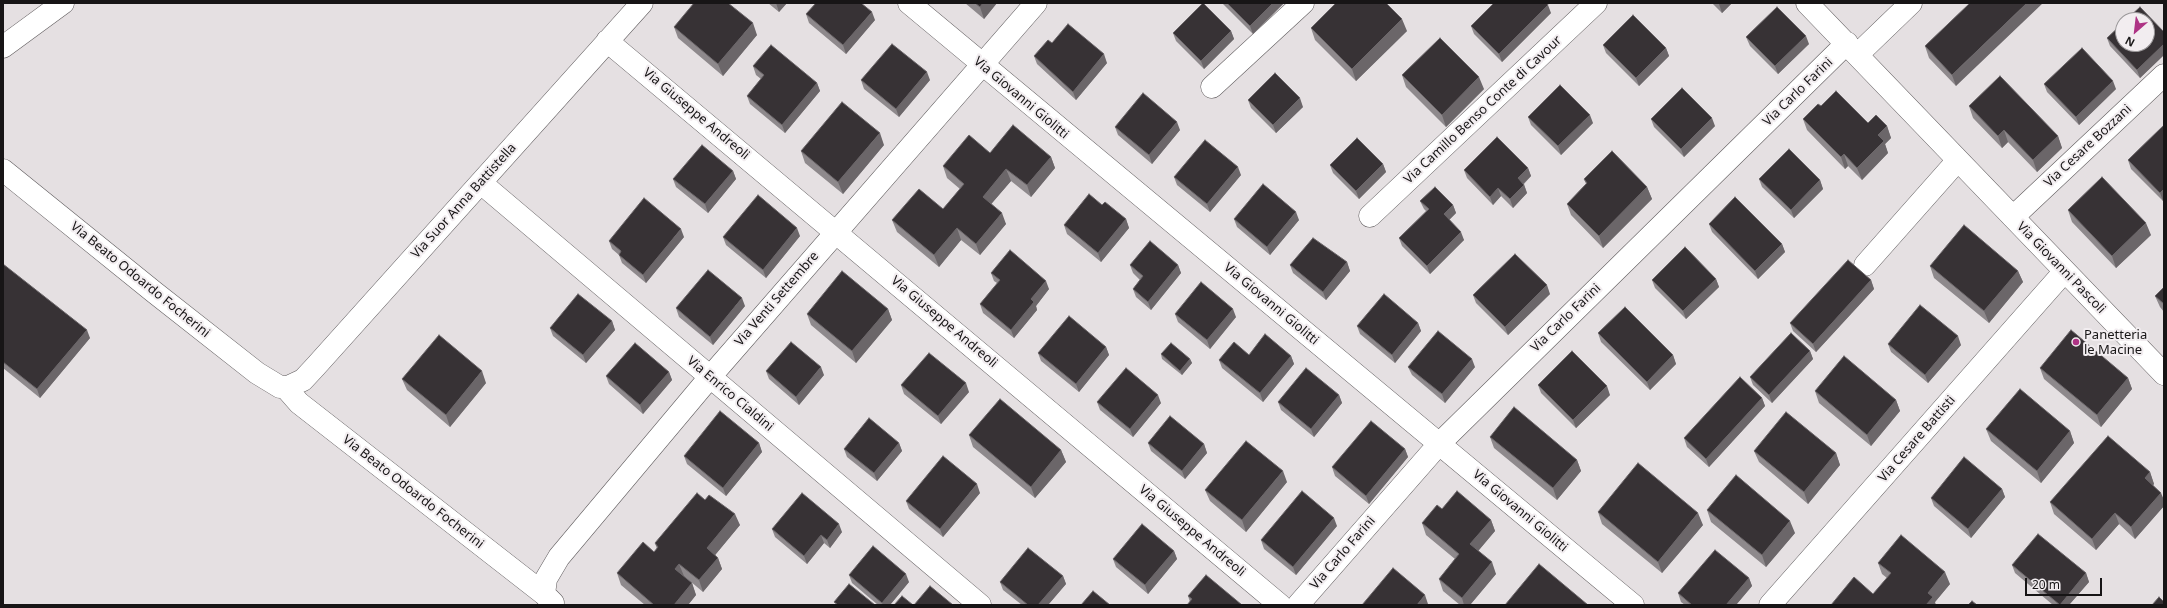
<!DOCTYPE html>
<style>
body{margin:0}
#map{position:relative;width:2167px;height:608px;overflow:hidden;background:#e5e0e2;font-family:"Noto Sans",sans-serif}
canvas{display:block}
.frame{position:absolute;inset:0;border:4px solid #171516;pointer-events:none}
.north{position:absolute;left:2115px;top:12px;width:40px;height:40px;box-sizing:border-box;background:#f2edf0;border:1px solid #9a9799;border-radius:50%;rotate:208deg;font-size:11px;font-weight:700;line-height:16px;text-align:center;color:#171516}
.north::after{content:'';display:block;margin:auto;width:14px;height:18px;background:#ae3385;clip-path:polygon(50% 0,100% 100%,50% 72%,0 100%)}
.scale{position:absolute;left:2025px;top:578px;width:77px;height:18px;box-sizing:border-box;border:2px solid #171516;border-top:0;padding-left:5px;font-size:12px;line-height:14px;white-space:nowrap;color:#171516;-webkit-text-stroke:3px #f2edf0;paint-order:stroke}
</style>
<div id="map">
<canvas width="2167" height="608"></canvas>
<div class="frame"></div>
<div class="north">N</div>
<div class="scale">20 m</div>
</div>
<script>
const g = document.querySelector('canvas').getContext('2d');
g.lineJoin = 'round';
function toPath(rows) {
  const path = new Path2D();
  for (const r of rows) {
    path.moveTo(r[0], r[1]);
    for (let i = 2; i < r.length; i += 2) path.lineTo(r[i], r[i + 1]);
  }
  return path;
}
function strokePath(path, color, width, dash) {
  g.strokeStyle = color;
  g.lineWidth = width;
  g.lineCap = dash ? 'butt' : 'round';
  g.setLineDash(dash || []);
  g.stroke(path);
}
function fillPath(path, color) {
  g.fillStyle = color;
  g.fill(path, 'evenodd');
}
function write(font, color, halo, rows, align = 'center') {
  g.font = font + ' "Noto Sans",sans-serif';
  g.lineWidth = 4;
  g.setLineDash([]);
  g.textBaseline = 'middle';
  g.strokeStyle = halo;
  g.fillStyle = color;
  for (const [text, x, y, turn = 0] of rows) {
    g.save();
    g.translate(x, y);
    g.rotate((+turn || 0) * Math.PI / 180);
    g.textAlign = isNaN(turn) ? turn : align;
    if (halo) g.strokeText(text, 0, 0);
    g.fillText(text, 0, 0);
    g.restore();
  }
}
const minor = toPath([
 [909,3,1633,605],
 [1807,3,2164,374],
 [607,41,1280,605],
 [3,47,63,3],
 [1857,55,1911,3],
 [1212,87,1303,3],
 [3,170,154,292,257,373,280,387,288,387,303,380,316,366,642,3],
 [481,183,980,605],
 [1370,216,1596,3],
 [2013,217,2164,75],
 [1865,265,1958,160],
 [285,387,299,403,544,594,553,603],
 [544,594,546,579,559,557,710,377,1036,3],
 [1298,605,1439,444,1847,43],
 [1770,605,2064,272]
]);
const wall = toPath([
 [768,3,787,3,779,12],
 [965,3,997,3,984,19],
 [1222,3,1284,3,1253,34],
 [1712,3,1732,3,1722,13],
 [1970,3,1956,86,1929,58,1925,46],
 [1551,13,1502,62,1474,34,1471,26],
 [806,14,875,20,846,54,809,23],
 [674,27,757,35,723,76,678,38],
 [1311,28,1407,31,1356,81,1315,40],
 [1231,31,1234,39,1204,69,1176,41,1173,33],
 [2164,32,2164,55,2140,78,2110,46,2107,38],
 [1746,37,1809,44,1778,74,1750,46],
 [1052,43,1107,63,1076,100,1037,64,1034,56],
 [1603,45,1666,48,1669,56,1639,86,1606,53],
 [753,66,817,83,820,91,785,133,750,104,747,96,761,79,756,75],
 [1402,75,1484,89,1446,127,1406,87],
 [861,80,930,80,899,117,864,89],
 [2044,84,2116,89,2079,125,2047,92],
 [1248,100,1303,107,1276,133,1251,108],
 [1821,106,1868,123,1887,126,1891,138,1885,144,1888,153,1862,180,1848,166,1845,169,1807,130,1803,119],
 [1969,106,2058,136,2062,148,2037,172,2008,142,2002,148,1973,118],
 [1528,117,1593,123,1561,155,1531,125],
 [1651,119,1715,126,1684,157,1654,127],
 [2164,125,2164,200,2163,201,2131,169,2128,160],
 [1115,127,1180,130,1152,164,1118,135],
 [884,145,843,194,805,163,801,151],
 [990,153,1051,157,1055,168,1031,197,1011,181,991,204,1006,224,980,255,961,240,939,267,897,232,892,220,943,209,960,189,947,178,943,166],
 [1383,164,1386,172,1359,199,1333,173,1330,165],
 [1528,168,1531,176,1524,184,1527,193,1513,208,1501,196,1493,205,1467,178,1464,170],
 [733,171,736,179,708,213,676,187,673,179],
 [1241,175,1210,212,1177,185,1174,177],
 [1584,179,1647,187,1652,199,1603,248,1571,215,1567,204,1586,184],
 [1759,179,1820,180,1823,189,1794,218,1762,187],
 [1420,201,1453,205,1456,213,1449,220,1464,240,1430,274,1402,246,1399,238,1426,211,1424,209],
 [1102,205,1126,219,1129,228,1101,262,1067,234,1064,225],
 [2068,210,2151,235,2116,268,2072,222],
 [1234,219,1299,220,1270,255,1237,227],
 [1709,224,1782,244,1785,252,1758,279,1712,232],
 [800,236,766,278,726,245,723,237],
 [684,237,646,283,622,263,619,255,612,249,609,241],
 [1347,262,1350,271,1326,300,1293,273,1290,265],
 [3,264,90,338,40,398,3,368],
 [1130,265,1178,265,1181,273,1151,310,1136,297,1133,289,1140,280,1133,273],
 [1930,266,2018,271,2023,282,1989,323,1934,278],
 [991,273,1049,289,1036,306,1037,310,1014,338,983,313,980,304,997,283,994,281],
 [1716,279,1719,287,1686,319,1655,288,1652,280],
 [1871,280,1874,289,1816,352,1793,331,1790,323],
 [2164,287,2164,312,2160,307,2155,296],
 [1550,294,1508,335,1476,303,1473,295],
 [745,306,713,345,679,317,676,308],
 [888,309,892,320,856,363,811,325,807,314],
 [1175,314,1236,317,1210,349,1178,322],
 [612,321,615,330,586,363,553,336,550,328],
 [1418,323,1421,331,1395,363,1360,334,1357,326],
 [1598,333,1673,355,1676,364,1650,390,1601,342],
 [1888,344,1961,345,1928,383,1891,352],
 [1106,347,1109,355,1079,392,1041,361,1038,353],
 [1810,351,1813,359,1772,403,1753,385,1750,377],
 [1161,354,1190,359,1192,363,1182,375,1162,359],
 [1249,355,1291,356,1294,364,1263,402,1222,368,1219,360],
 [1408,367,1475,367,1445,403,1412,375],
 [2040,368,2128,378,2132,389,2101,427,2044,379],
 [766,371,824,375,799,405,769,379],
 [669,372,672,380,643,414,609,384,606,376],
 [402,379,486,383,450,427,407,390],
 [901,385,969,392,941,424,904,394],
 [1538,385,1610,395,1576,428,1541,393],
 [1815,391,1896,400,1900,411,1871,446,1819,403],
 [1339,395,1342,403,1314,437,1281,410,1278,402],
 [1762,398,1765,406,1709,467,1687,447,1684,438],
 [1097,402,1161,403,1133,437,1100,410],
 [1986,429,2070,431,2074,443,2041,483,1991,441],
 [969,435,1061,450,1066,462,1035,498,973,447],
 [1490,437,1577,460,1581,471,1557,500,1494,448],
 [759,443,762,452,726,496,687,464,684,456],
 [899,443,902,451,877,481,847,457,844,449],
 [1148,443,1204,444,1207,453,1185,479,1151,451],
 [1405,449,1408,457,1369,504,1335,476,1332,467],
 [1754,451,1836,453,1840,465,1808,504,1759,462],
 [2150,472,2154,484,2153,485,2164,500,2164,506,2135,539,2119,524,2096,550,2054,514,2050,502],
 [1287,482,1246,532,1210,501,1205,490],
 [2002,489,2005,497,1971,538,1934,506,1931,498],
 [980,493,943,537,909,509,906,501],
 [705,500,740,525,715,555,718,558,722,569,703,592,684,576,692,583,696,595,688,605,645,605,621,585,617,573,654,552,657,549,655,543],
 [1442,509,1491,520,1495,531,1478,551,1496,574,1470,605,1460,605,1443,591,1439,579,1455,559,1426,535,1422,523],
 [1707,510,1795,533,1766,567,1711,522],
 [1598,512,1703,525,1662,573,1602,524],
 [1337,526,1296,575,1264,549,1261,540],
 [772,529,842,532,830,548,824,543,807,564,775,537],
 [1174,551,1177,559,1148,594,1116,567,1113,559],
 [1878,563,1950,584,1935,602,1873,594,1887,578,1882,574],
 [2012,565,2086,573,2089,582,2069,605,2053,605,2015,573],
 [849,575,909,582,890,605,878,605,852,583],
 [1063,576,1066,584,1048,605,1022,605,1003,590,1000,582],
 [1749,578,1752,586,1736,605,1685,605,1681,602,1678,593],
 [1188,596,1242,605,1190,602]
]);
const shadedWall = toPath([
 [776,3,787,3,779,12],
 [983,3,997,3,984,19,980,7],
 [1273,3,1284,3,1253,34,1250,26],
 [1720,3,1732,3,1722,13,1719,4],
 [2027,3,2043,3,1956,86,1952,75],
 [1548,5,1551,13,1502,62,1499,54],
 [872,12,875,20,846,54,843,45],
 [1402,19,1407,31,1356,81,1352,69],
 [753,23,757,35,723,76,718,64],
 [1231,31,1234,39,1204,69,1201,61],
 [1806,36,1809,44,1778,74,1775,66],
 [2164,44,2164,55,2140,78,2137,70],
 [1666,48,1669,56,1639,86,1636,78],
 [1104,54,1107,63,1076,100,1073,92],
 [927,72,930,80,899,117,896,109],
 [1479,77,1484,89,1446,127,1442,115],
 [2113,81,2116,89,2079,125,2076,117],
 [817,83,820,91,785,133,782,125],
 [1300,98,1303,107,1276,133,1273,125],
 [1590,115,1593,123,1561,155,1558,146],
 [1712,118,1715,126,1684,157,1681,149],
 [1177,122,1180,130,1152,164,1149,155],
 [1887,126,1891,138,1885,144,1888,153,1862,180,1857,168,1878,135],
 [2004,130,2008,142,2002,148,1998,136],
 [880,133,884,145,843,194,838,182],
 [2058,136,2062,148,2037,172,2033,160],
 [1844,154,1848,166,1845,169,1841,157],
 [1051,157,1055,168,1031,197,1027,185],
 [1383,164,1386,172,1359,199,1356,191],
 [1238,167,1241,175,1210,212,1207,204],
 [1528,168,1531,176,1521,186,1518,178],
 [1006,169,1011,181,987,209,983,197],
 [733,171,736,179,708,213,705,204],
 [1820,180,1823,189,1794,218,1791,210],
 [1524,185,1527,193,1513,208,1510,199],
 [1647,187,1652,199,1603,248,1599,236],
 [1498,188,1501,196,1493,205,1490,197],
 [2164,189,2164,200,2163,201,2160,193],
 [1453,205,1456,213,1447,222,1444,214],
 [1296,212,1299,220,1270,255,1267,247],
 [1002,213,1006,224,980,255,976,244],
 [1126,219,1129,228,1101,262,1098,253],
 [2146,223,2151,235,2116,268,2112,256],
 [797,228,800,236,766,278,763,270],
 [957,228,961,240,939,267,934,255],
 [681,229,684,237,646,283,643,275],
 [1461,232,1464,240,1430,274,1427,266],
 [1782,244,1785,252,1758,279,1755,271],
 [1347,262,1350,271,1326,300,1323,292],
 [1178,265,1181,273,1151,310,1148,302],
 [2018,271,2023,282,1989,323,1984,311],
 [1716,279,1719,287,1686,319,1683,311],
 [1871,280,1874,289,1816,352,1813,344],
 [1046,281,1049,289,1036,306,1037,310,1014,338,1011,330,1031,299],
 [1547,285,1550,294,1508,335,1505,327],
 [742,298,745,306,713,345,710,337],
 [888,309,892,320,856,363,852,351],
 [1233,309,1236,317,1210,349,1207,340],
 [612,321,615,330,586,363,583,355],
 [1418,323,1421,331,1395,363,1392,355],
 [87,330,90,338,40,398,37,389],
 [1958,336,1961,345,1928,383,1925,375],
 [1106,347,1109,355,1079,392,1076,384],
 [1810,351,1813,359,1772,403,1769,395],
 [1673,355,1676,364,1650,390,1647,382],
 [1291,356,1294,364,1263,402,1260,393],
 [1190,359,1192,363,1182,375,1180,371],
 [1472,359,1475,367,1445,403,1442,394],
 [821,367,824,375,799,405,796,397],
 [482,371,486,383,450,427,446,415],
 [669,372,672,380,643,414,640,405],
 [2128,378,2132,389,2101,427,2097,415],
 [966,383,969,392,941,424,938,416],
 [1607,386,1610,395,1576,428,1573,420],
 [1158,395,1161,403,1133,437,1130,429],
 [1339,395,1342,403,1314,437,1311,429],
 [1762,398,1765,406,1709,467,1706,459],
 [1896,400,1900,411,1871,446,1867,435],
 [2070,431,2074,443,2041,483,2037,471],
 [759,443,762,452,726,496,723,488],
 [899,443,902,451,877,481,874,473],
 [1204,444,1207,453,1185,479,1182,471],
 [1405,449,1408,457,1369,504,1366,496],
 [1061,450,1066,462,1035,498,1031,487],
 [1836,453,1840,465,1808,504,1804,492],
 [1577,460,1581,471,1557,500,1553,488],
 [1283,471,1287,482,1246,532,1242,520],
 [2150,472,2154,484,2149,490,2145,478],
 [977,484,980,493,943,537,940,529],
 [2002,489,2005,497,1971,538,1968,529],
 [2161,493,2164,500,2164,506,2135,539,2131,527],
 [1698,513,1703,525,1662,573,1658,562],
 [2115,513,2119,524,2096,550,2092,539],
 [735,514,740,525,711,560,707,548],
 [1334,518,1337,526,1296,575,1293,567],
 [1491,520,1495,531,1474,556,1470,544],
 [1790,521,1795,533,1766,567,1762,555],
 [839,524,842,532,830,548,827,540],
 [821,535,824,543,807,564,804,556],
 [1174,551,1177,559,1148,594,1145,585],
 [718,558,722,569,703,592,699,580],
 [1492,562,1496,574,1470,605,1464,605,1462,598],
 [679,564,684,576,675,569],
 [1945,572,1950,584,1935,602,1936,605,1926,605,1928,593],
 [2086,573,2089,582,2069,605,2060,605],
 [906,574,909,582,890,605,883,605,882,603],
 [1063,576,1066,584,1048,605,1038,605],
 [1749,578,1752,586,1736,605,1726,605],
 [692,583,696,595,688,605,674,605],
 [1425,595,1428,604,1427,605,1417,605]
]);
const building = toPath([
 [694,3,728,3,753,23,718,64,674,27,694,3],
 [816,3,861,3,872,12,843,45,806,14,816,3],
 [975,3,983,3,980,7,975,3],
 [1203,3,1231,31,1201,61,1173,33,1203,3],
 [1227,3,1273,3,1250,26,1227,3],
 [1336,3,1386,3,1402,19,1352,69,1311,28,1336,3],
 [1494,3,1547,3,1548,5,1499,54,1471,26,1494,3],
 [1970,3,2027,3,1952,75,1925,46,1970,3],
 [1777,7,1806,36,1775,66,1746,37,1777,7],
 [2140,7,2164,32,2164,44,2137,70,2107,38,2123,23,2123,44,2147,44,2147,20,2126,20,2140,7],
 [1633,15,1666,48,1636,78,1603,45,1633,15],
 [1068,24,1104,54,1073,92,1034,56,1048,40,1052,43,1068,24],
 [1440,38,1479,77,1442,115,1402,75,1440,38],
 [892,44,927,72,896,109,861,80,892,44],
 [771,45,817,83,782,125,747,96,764,75,753,66,771,45],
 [2082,48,2113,81,2076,117,2044,84,2082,48],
 [1275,73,1300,98,1273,125,1248,100,1275,73],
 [2000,76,2058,136,2033,160,2004,130,1998,136,1969,106,2000,76],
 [1560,85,1590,115,1558,146,1528,117,1560,85],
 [1682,88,1712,118,1681,149,1651,119,1682,88],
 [1836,91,1868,123,1876,115,1887,126,1878,135,1884,141,1857,168,1844,154,1841,157,1803,119,1818,104,1821,106,1836,91],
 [1143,93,1177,122,1149,155,1115,127,1143,93],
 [842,102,880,133,838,182,801,151,842,102],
 [1013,125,1051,157,1027,185,1006,169,983,197,1002,213,976,244,957,228,934,255,892,220,919,189,943,209,964,184,943,166,969,135,990,153,1013,125],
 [2164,125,2164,189,2160,193,2128,160,2164,125],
 [1497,137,1528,168,1518,178,1524,185,1510,199,1498,188,1490,197,1464,170,1497,137],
 [1357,138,1383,164,1356,191,1330,165,1357,138],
 [1205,140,1238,167,1207,204,1174,177,1205,140],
 [702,145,733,171,705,204,673,179,702,145],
 [1789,149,1820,180,1791,210,1759,179,1789,149],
 [1612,151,1647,187,1599,236,1567,204,1587,183,1584,179,1612,151],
 [2102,177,2146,223,2112,256,2068,210,2102,177],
 [1263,184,1296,212,1267,247,1234,219,1263,184],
 [1435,187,1453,205,1444,214,1461,232,1427,266,1399,238,1429,209,1420,201,1435,187],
 [1089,194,1102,205,1105,202,1126,219,1098,253,1064,225,1089,194],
 [758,195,797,228,763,270,723,237,758,195],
 [1735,197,1782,244,1755,271,1709,224,1735,197],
 [644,198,681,229,643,275,619,255,621,251,609,241,644,198],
 [1964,225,2018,271,1984,311,1930,266,1964,225],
 [1313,238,1347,262,1323,292,1290,265,1313,238],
 [1150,241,1178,265,1148,302,1133,289,1143,276,1130,265,1150,241],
 [1685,247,1716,279,1683,311,1652,280,1685,247],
 [1010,250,1046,281,1031,299,1034,302,1011,330,980,304,1000,280,991,273,1010,250],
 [1515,254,1547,285,1505,327,1473,295,1515,254],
 [1848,260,1871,280,1813,344,1790,323,1848,260],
 [3,264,87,330,37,389,3,362,3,264],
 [708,270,742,298,710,337,676,308,708,270],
 [842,271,888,309,852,351,807,314,842,271],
 [1201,282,1233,309,1207,340,1175,314,1201,282],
 [2164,287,2164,304,2155,296,2164,287],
 [578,294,612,321,583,355,550,328,578,294],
 [1384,294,1418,323,1392,355,1357,326,1384,294],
 [1920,305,1958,336,1925,375,1888,344,1920,305],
 [1625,307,1673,355,1647,382,1598,333,1625,307],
 [1069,316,1106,347,1076,384,1038,353,1069,316],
 [2071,330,2128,378,2097,415,2040,368,2071,330],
 [1438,331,1472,359,1442,394,1408,367,1438,331],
 [1791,333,1810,351,1769,395,1750,377,1791,333],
 [1265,334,1291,356,1260,393,1219,360,1234,342,1249,355,1265,334],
 [439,335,482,371,446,415,402,379,439,335],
 [791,342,821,367,796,397,766,371,791,342],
 [635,343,669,372,640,405,606,376,635,343],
 [1171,343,1190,359,1180,371,1161,354,1171,343],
 [1572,351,1607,386,1573,420,1538,385,1572,351],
 [929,353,966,383,938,416,901,385,929,353],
 [1844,356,1896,400,1867,435,1815,391,1844,356],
 [1126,368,1158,395,1130,429,1097,402,1126,368],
 [1306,368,1339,395,1311,429,1278,402,1306,368],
 [1740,377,1762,398,1706,459,1684,438,1740,377],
 [2020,389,2070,431,2037,471,1986,429,2020,389],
 [1000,399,1061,450,1031,487,969,435,1000,399],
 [1514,407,1577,460,1553,488,1490,437,1514,407],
 [720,411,759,443,723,488,684,456,720,411],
 [1786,412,1836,453,1804,492,1754,451,1786,412],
 [1170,416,1204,444,1182,471,1148,443,1170,416],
 [869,418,899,443,874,473,844,449,869,418],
 [1371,421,1405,449,1366,496,1332,467,1371,421],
 [2108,436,2150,472,2145,478,2161,493,2131,527,2115,513,2092,539,2050,502,2108,436],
 [1246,441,1283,471,1242,520,1205,490,1246,441],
 [943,456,977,484,940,529,906,501,943,456],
 [1964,457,2002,489,1968,529,1931,498,1964,457],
 [1638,463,1698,513,1658,562,1598,512,1638,463],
 [1736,475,1790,521,1762,555,1707,510,1736,475],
 [1302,491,1334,518,1293,567,1261,540,1302,491],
 [1457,491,1491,520,1470,544,1492,562,1462,598,1439,579,1459,554,1422,523,1437,505,1442,509,1457,491],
 [697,493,705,500,709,495,735,514,707,548,718,558,699,580,679,564,675,569,692,583,674,605,654,605,617,573,643,542,654,552,658,547,655,543,697,493],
 [802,493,839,524,827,540,821,535,804,556,772,529,802,493],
 [1142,524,1174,551,1145,585,1113,559,1142,524],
 [2038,534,2086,573,2060,605,2012,565,2038,534],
 [1901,535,1945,572,1928,593,1933,597,1926,605,1831,605,1854,577,1873,594,1891,573,1878,563,1901,535],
 [873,546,906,574,882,603,849,575,873,546],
 [1028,548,1063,576,1038,605,1028,605,1000,582,1028,548],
 [1715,550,1749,578,1726,605,1692,605,1678,593,1715,550],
 [1539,564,1588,605,1505,605,1539,564],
 [1393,568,1425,595,1417,605,1362,605,1393,568],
 [1206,575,1242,605,1187,605,1192,599,1188,596,1206,575],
 [849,584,875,605,838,605,834,602,849,584],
 [930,586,953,605,914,605,930,586],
 [1093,591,1110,605,1081,605,1093,591],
 [902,596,913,605,894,605,902,596],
 [2159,597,2164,602,2164,605,2152,605,2159,597],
 [1972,601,1977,605,1968,605,1972,601]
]);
const markers = [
 [2076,342,4,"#ae3385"]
];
const streetNames = [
 ["Via Carlo Farini",1798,92,-44],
 ["Via Giovanni Giolitti",1021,98,40],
 ["Via Camillo Benso Conte di Cavour",1483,110,-43],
 ["Via Giuseppe Andreoli",696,114,40],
 ["Via Cesare Bozzani",2088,146,-43],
 ["Via Suor Anna Battistella",464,201,-48],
 ["Via Giovanni Pascoli",2061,268,46],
 ["Via Beato Odoardo Focherini",140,280,39],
 ["Via Venti Settembre",777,299,-49],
 ["Via Giovanni Giolitti",1271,304,40],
 ["Via Carlo Farini",1566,318,-44],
 ["Via Giuseppe Andreoli",944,322,40],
 ["Via Enrico Cialdini",730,394,40],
 ["Via Cesare Battisti",1917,439,-49],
 ["Via Beato Odoardo Focherini",413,492,38],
 ["Via Giovanni Giolitti",1520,511,40],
 ["Via Giuseppe Andreoli",1192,531,40],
 ["Via Carlo Farini",1343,553,-49]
];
const poiNames = [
 ["Panetteria",2084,335],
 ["le Macine",2084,350]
];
strokePath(minor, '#5f5b5d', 23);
strokePath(minor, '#fff', 22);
fillPath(wall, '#8e898c');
fillPath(shadedWall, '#6b6669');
fillPath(building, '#373235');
strokePath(building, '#6b6669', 1);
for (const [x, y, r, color] of markers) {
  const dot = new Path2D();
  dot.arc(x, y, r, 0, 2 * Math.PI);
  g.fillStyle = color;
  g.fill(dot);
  strokePath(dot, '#f2edf0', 1.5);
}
write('13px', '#171516', '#f2edf0', streetNames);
write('13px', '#171516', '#f2edf0', poiNames, 'left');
</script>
